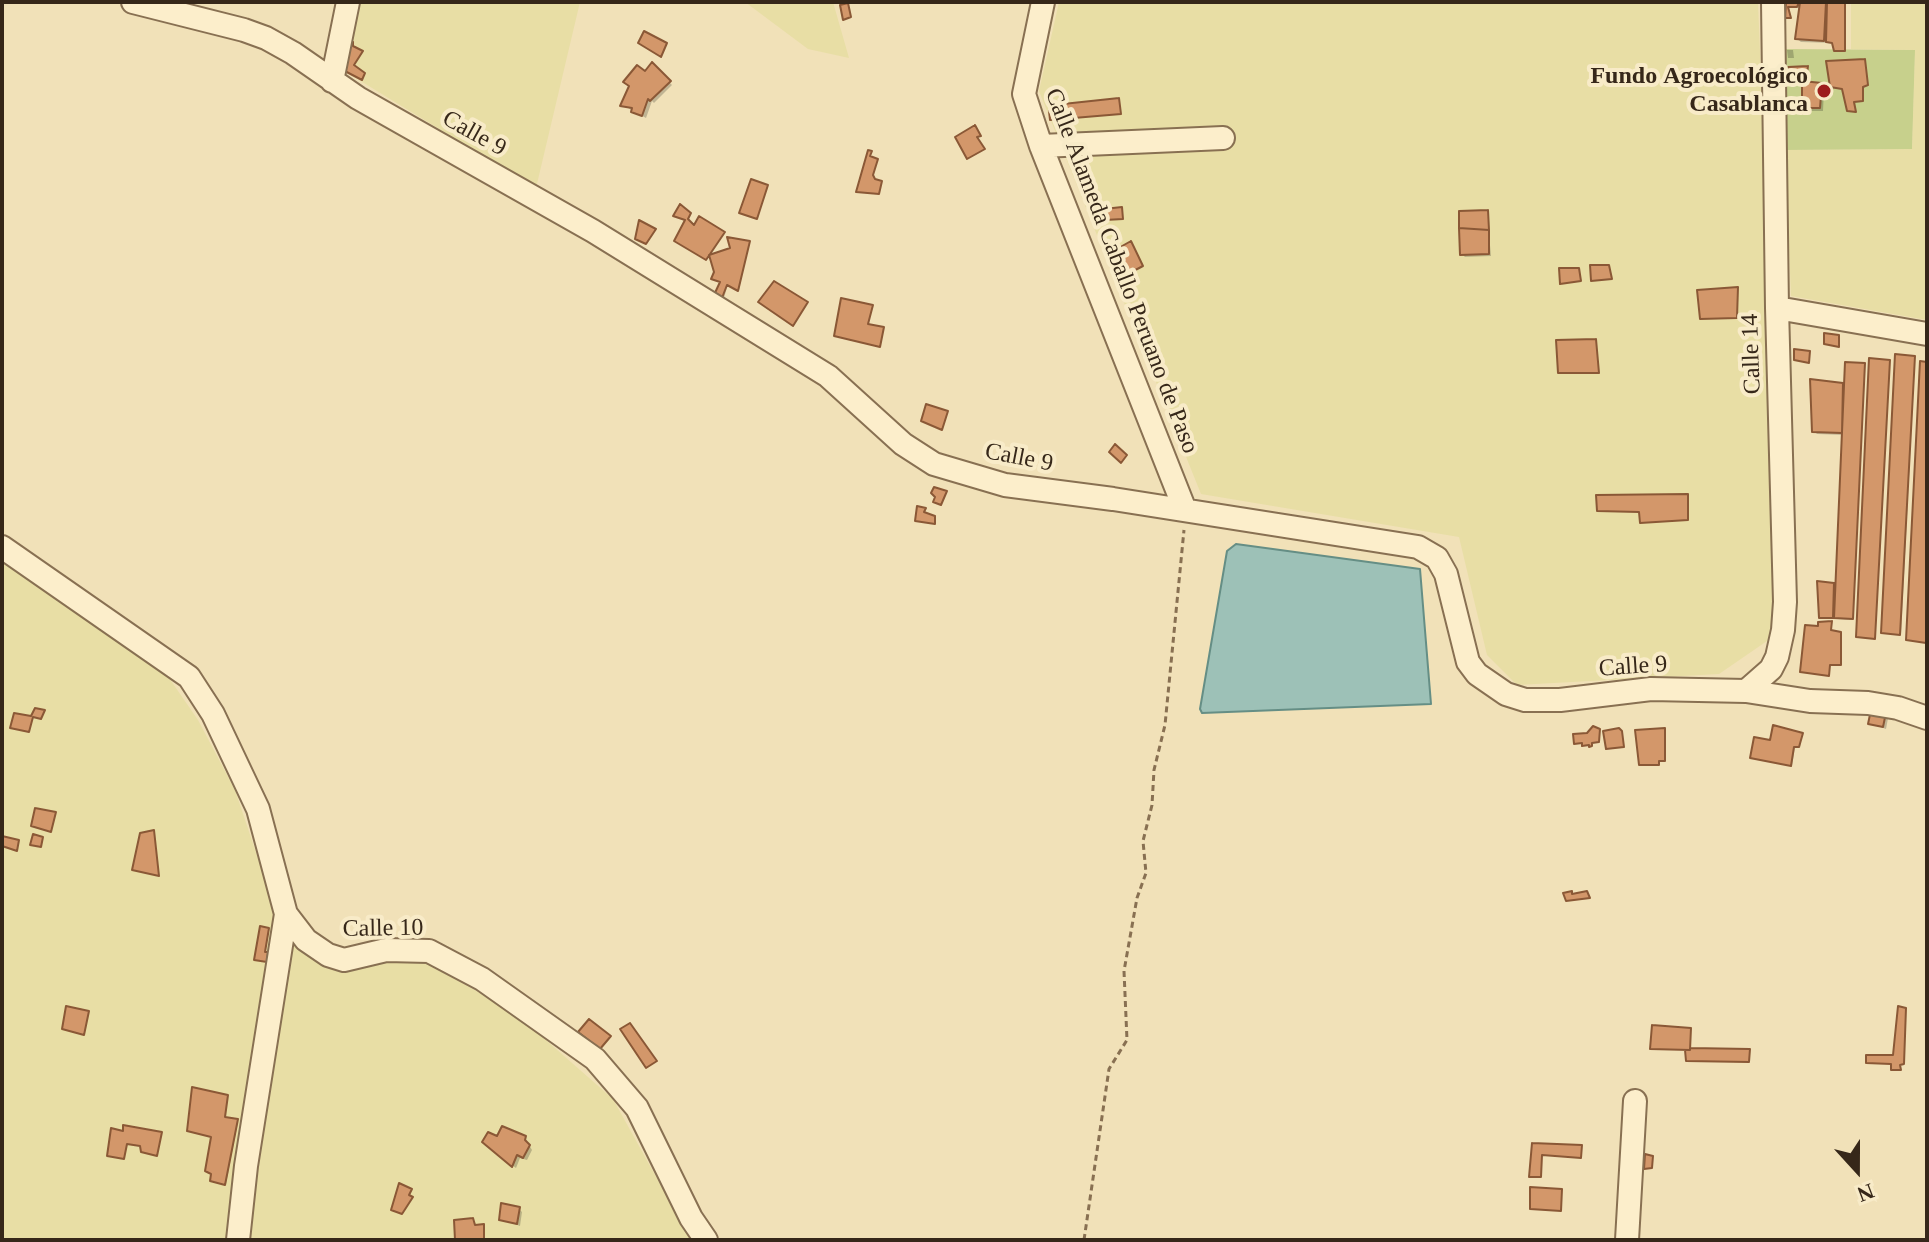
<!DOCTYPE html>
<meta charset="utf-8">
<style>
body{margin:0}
#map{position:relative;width:1929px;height:1242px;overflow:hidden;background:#f1e1b8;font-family:"Times New Roman",serif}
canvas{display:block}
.frame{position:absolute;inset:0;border:4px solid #362719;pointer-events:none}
.north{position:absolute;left:1817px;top:1130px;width:80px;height:80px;-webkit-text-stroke:6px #f8ebc8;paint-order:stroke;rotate:159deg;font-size:22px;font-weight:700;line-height:32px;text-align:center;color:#362719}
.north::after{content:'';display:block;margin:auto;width:28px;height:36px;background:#362719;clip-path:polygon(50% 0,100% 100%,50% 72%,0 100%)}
</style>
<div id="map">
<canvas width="1929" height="1242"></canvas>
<div class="frame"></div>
<div class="north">N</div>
</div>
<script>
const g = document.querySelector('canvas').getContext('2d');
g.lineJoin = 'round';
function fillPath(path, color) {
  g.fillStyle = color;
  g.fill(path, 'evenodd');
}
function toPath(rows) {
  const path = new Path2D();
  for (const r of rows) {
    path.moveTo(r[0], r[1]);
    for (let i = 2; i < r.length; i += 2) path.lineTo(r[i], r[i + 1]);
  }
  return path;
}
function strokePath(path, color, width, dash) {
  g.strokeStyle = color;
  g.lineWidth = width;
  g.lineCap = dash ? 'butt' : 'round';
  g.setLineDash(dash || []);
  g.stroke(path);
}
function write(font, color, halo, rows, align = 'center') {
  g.font = font + ' "Times New Roman",serif';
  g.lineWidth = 8;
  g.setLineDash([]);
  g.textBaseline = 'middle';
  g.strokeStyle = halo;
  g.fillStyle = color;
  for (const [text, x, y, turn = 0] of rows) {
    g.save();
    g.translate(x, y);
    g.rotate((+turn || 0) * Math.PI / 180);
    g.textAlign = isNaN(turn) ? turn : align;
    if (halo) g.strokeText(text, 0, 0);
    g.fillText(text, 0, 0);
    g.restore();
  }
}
const farmland = toPath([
 [348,2,580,2,536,188,336,66],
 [745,2,833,2,849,58,808,49],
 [1059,2,1758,2,1783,630,1719,674,1517,685,1487,655,1459,537,1201,494,1039,91],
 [1851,2,1927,2,1927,320,1791,296,1785,150,1912,149,1915,50,1851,49],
 [2,560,167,675,198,720,235,790,279,921,305,948,377,962,426,963,514,1012,613,1099,691,1240,4,1240]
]);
const green = toPath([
 [1784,49,1915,50,1912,149,1785,150]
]);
const water = toPath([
 [1236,544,1420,569,1431,704,1202,713,1200,709,1227,551,1236,544]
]);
const shadow = toPath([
 [1789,2,1845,2,1845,52,1837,52,1834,43,1801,42,1797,39,1801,8,1787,7],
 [1787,50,1793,50,1794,58,1788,58],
 [652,65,672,85,654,103,652,101,646,118,623,105],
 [1821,85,1824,89,1823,111,1807,111,1804,108],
 [1487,212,1491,256,1465,257,1462,254],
 [749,242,739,290,728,284,724,298,717,295,722,282,716,272],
 [1914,358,1915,359,1901,635,1883,632],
 [1890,363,1875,639,1859,637],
 [1922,364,1927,364,1926,643,1908,639],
 [1864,365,1853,620,1822,618,1833,584,1837,589,1844,435,1817,434,1814,431,1843,385,1845,388],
 [1889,713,1886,729,1870,723],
 [1802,735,1800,748,1795,747,1792,766,1752,758,1772,742],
 [1690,1030,1691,1050,1749,1051,1750,1062,1689,1061,1687,1050,1652,1048],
 [227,1097,225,1119,238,1122,226,1184,214,1181,213,1137],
 [498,1138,525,1138,532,1150,527,1160,520,1158,516,1168,487,1145],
 [519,1209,522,1212,520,1226,501,1219]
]);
const building = toPath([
 [1786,2,1799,2,1797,7,1788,7,1791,18,1785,18,1786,2],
 [1800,2,1826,2,1824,41,1795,39,1800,2],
 [1827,2,1845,2,1845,51,1834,51,1832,43,1826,42,1827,2],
 [848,3,851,17,843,20,840,5,848,3],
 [644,31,667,43,661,57,638,43,644,31],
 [345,39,353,42,353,46,363,51,354,65,365,73,362,80,339,68,345,39],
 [1865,59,1868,85,1863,87,1863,101,1854,102,1856,112,1847,111,1842,89,1830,87,1826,61,1865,59],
 [652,62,671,81,650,101,648,99,642,116,631,112,632,108,620,106,629,86,623,82,637,65,645,71,652,62],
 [1808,66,1807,74,1797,73,1791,76,1788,67,1808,66],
 [1802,81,1822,83,1820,108,1802,108,1802,81],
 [1119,98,1121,114,1050,120,1049,111,1062,111,1063,104,1119,98],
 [975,125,981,136,977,137,985,149,967,159,955,137,975,125],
 [868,150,872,151,870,156,878,159,873,175,875,179,882,181,879,194,856,192,868,150],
 [751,179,768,185,757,219,739,213,751,179],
 [680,204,691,213,688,219,694,225,699,216,725,232,706,260,674,241,685,220,673,216,680,204],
 [1122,207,1123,219,1105,220,1104,209,1122,207],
 [1488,210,1489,230,1459,228,1459,211,1488,210],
 [639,220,656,229,646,244,635,239,639,220],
 [1459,228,1489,230,1489,254,1460,255,1459,228],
 [727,237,750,241,738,291,727,285,722,298,714,295,720,282,711,279,714,272,709,255,730,248,727,237],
 [1131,241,1143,266,1120,278,1108,254,1131,241],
 [1590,265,1609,265,1612,279,1591,281,1590,265],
 [1559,268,1579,268,1581,281,1560,284,1559,268],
 [774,281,808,302,793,326,758,302,774,281],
 [1738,287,1737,318,1700,319,1697,290,1738,287],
 [841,298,873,305,868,324,884,327,880,347,834,336,841,298],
 [1824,333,1839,335,1839,347,1824,344,1824,333],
 [1596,339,1599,373,1558,373,1556,340,1596,339],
 [1794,349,1810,351,1809,363,1794,360,1794,349],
 [1895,354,1915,356,1900,635,1881,633,1895,354],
 [1869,358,1890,360,1875,639,1856,637,1869,358],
 [1920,361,1927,362,1926,643,1906,640,1920,361],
 [1845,362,1865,363,1853,619,1834,618,1845,362],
 [1810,379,1843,383,1842,433,1812,432,1810,379],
 [926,404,948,411,942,430,921,421,926,404],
 [1115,444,1127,455,1121,463,1109,452,1115,444],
 [934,487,947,491,941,505,933,502,935,497,931,493,934,487],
 [1688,494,1688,520,1640,523,1639,512,1597,511,1596,495,1688,494],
 [917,506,926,508,924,512,935,516,935,524,915,521,917,506],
 [1817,581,1834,583,1833,618,1819,618,1817,581],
 [1832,621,1831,630,1841,632,1841,665,1830,665,1829,676,1800,672,1805,625,1818,626,1818,622,1832,621],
 [1872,705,1887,708,1883,727,1868,724,1872,705],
 [35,708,45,710,41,719,33,717,29,732,10,728,14,713,31,716,35,708],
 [1773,725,1803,733,1799,747,1794,747,1791,766,1750,758,1754,737,1770,740,1773,725],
 [1593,726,1600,729,1599,742,1592,743,1592,746,1589,747,1589,745,1582,746,1582,743,1574,744,1573,734,1587,733,1593,726],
 [1619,728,1622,731,1624,747,1606,749,1603,731,1619,728],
 [1665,728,1665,761,1659,761,1659,765,1639,765,1635,730,1665,728],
 [35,808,56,812,51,832,31,826,35,808],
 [154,830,159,876,132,870,140,833,154,830],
 [33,834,43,837,41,847,30,845,33,834],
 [2,836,19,840,17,851,2,846,2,836],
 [1572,891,1572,894,1587,891,1590,898,1566,901,1563,893,1572,891],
 [260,926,269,928,265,952,268,952,267,962,254,960,260,926],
 [66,1006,89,1011,84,1035,62,1029,66,1006],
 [1898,1006,1906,1008,1904,1064,1900,1065,1901,1070,1891,1070,1891,1064,1866,1063,1866,1055,1893,1055,1898,1006],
 [589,1019,611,1036,600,1049,578,1032,589,1019],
 [630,1023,657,1061,646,1068,620,1029,630,1023],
 [1652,1025,1691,1028,1690,1050,1650,1049,1652,1025],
 [1690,1048,1750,1049,1749,1062,1686,1061,1685,1050,1690,1050,1690,1048],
 [192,1087,228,1095,225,1117,238,1119,225,1185,210,1181,211,1174,205,1171,211,1137,187,1131,192,1087],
 [123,1125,162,1132,157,1156,141,1152,140,1146,127,1144,124,1159,107,1156,111,1128,123,1131,123,1125],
 [502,1126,526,1136,525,1140,530,1145,523,1158,517,1155,512,1167,482,1142,488,1132,497,1136,502,1126],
 [1532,1143,1582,1145,1581,1158,1542,1155,1541,1177,1529,1177,1532,1143],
 [1645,1154,1653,1156,1652,1168,1644,1169,1645,1154],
 [399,1183,412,1189,409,1195,413,1197,402,1214,391,1210,399,1183],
 [1530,1187,1562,1189,1561,1211,1530,1209,1530,1187],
 [501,1203,520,1207,517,1224,499,1220,501,1203],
 [473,1218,475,1225,484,1224,484,1240,455,1240,454,1220,473,1218]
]);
const path = toPath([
 [1084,1240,1109,1069,1127,1040,1124,971,1137,898,1146,873,1143,841,1152,805,1154,770,1165,725,1184,530]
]);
const minor = toPath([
 [133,2,244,30,266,38,293,53,358,98,593,231,828,376,903,444,934,464,1005,485,1113,499,1418,547,1437,558,1446,574,1468,662,1477,674,1506,694,1525,700,1560,700,1651,689,1746,691,1810,701,1868,703,1898,708,1927,718],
 [1043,2,1024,94,1041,146,1185,510],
 [332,81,348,2],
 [1041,146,1223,138],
 [1777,308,1927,334],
 [2,547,189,677,213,714,258,809,286,914,306,940,328,955,344,960,386,950,429,951,482,979,595,1059,637,1108,691,1218,706,1240],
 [1746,691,1771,669,1777,657,1783,630,1785,602,1777,308,1773,2],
 [238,1240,246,1166,286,914],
 [1627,1240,1635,1101]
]);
const markers = [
 [1824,91,8,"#9d1d1d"]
];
const poiNames = [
 ["Fundo Agroecológico",1808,77],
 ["Casablanca",1808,105]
];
const streetNames = [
 ["Calle 9",474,134,29],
 ["Calle Alameda Caballo Peruano de Paso",1121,271,69],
 ["Calle 14",1752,354,-92],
 ["Calle 9",1019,458,11],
 ["Calle 9",1633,667,-4],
 ["Calle 10",383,929,-1]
];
fillPath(farmland, '#e8dea5');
fillPath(green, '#c7d08c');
fillPath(water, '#9dc1b7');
strokePath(water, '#658e85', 2);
fillPath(shadow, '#0003');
fillPath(building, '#d3976a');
strokePath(building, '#8a5836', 2);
strokePath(minor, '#887052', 26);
strokePath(path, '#887052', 3, [6, 4]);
strokePath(minor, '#fceecb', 22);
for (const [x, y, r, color] of markers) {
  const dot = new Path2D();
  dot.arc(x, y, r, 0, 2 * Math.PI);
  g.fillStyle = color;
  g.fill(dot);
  strokePath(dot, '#f8ebc8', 3);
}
write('bold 24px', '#362719', '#f8ebc8', poiNames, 'right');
write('24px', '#362719', '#f8ebc8', streetNames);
</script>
